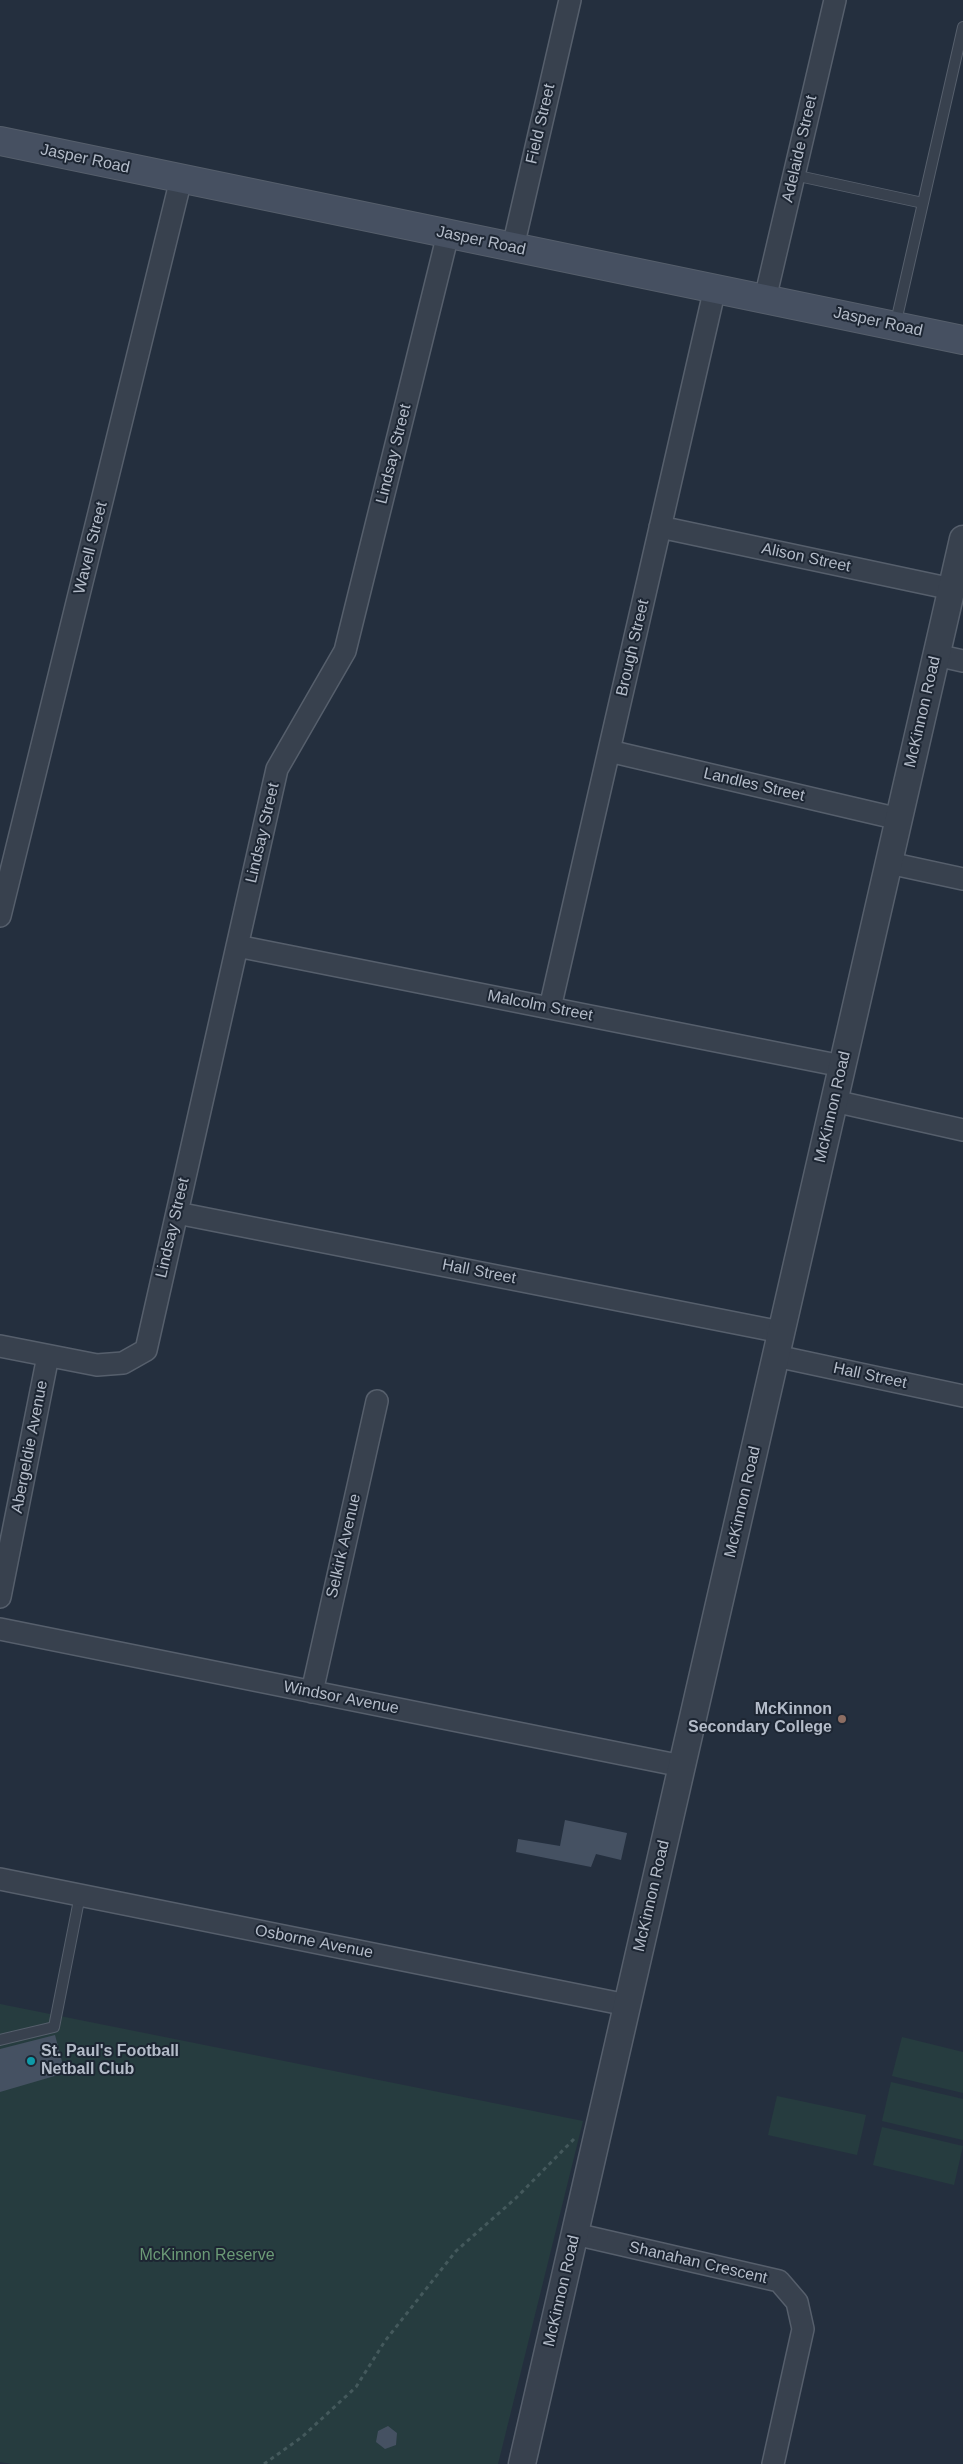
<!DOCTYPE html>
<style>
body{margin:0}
canvas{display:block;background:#242f3e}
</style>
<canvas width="963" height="2464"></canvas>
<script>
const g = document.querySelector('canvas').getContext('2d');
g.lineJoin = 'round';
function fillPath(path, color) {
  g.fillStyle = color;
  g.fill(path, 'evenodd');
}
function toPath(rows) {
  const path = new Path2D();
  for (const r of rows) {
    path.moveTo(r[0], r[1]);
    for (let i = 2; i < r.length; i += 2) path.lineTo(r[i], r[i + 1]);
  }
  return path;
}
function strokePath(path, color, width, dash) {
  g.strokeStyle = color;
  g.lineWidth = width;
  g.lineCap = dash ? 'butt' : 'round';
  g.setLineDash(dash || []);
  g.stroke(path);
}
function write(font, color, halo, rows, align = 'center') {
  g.font = font + ' Helvetica,sans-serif';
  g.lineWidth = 4;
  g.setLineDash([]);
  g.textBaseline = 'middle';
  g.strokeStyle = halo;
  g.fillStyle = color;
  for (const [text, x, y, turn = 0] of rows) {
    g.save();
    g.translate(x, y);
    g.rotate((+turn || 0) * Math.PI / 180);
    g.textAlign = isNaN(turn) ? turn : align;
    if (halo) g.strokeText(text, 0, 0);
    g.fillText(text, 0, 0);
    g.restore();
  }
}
const green = toPath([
 [0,2004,583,2121,498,2464,12,2464,0,2462],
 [902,2037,963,2052,963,2093,892,2076],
 [891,2082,963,2099,963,2140,882,2121],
 [777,2096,866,2115,857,2155,768,2135],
 [882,2127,963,2146,954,2185,873,2165]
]);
const building = toPath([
 [565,1820,627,1833,621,1860,596,1854,591,1867,516,1852,518,1839,560,1846],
 [55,2035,65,2073,0,2092,0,2049],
 [388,2426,397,2433,396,2445,385,2449,376,2442,378,2431]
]);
const path = toPath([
 [264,2464,302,2437,356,2387,385,2341,456,2251,516,2198,574,2139]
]);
const service = toPath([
 [794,175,923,203],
 [895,326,963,27],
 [0,2040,54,2027,80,1895]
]);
const minor = toPath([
 [513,247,570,0],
 [765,299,835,0],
 [660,527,952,589],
 [936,655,963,661],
 [609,751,899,819],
 [889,863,963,879],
 [0,916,181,179],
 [237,946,842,1066],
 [550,1008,715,288],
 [834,1101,963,1130],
 [177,1213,781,1332],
 [0,1346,97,1365,123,1363,146,1350,277,769,345,651,448,234],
 [776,1356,963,1396],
 [0,1597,48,1356],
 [0,1629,682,1766],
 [312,1692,377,1401],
 [0,1879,627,2005],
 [575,2234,779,2281,797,2302,803,2329,773,2464]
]);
const tertiary = toPath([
 [522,2464,963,539]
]);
const secondary = toPath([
 [0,141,963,340]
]);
const markers = [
 [842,1719,5,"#8d6e63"],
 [31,2061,5,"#0f9aa8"]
];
const streetNames = [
 ["Field Street",541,124,-77],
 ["Adelaide Street",800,149,-77],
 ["Jasper Road",85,159,12],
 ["Jasper Road",481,241,12],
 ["Jasper Road",878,322,12],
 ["Lindsay Street",394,454,-76],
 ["Wavell Street",91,548,-76],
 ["Alison Street",806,558,12],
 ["Brough Street",633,648,-77],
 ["McKinnon Road",923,712,-77],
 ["Landles Street",754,785,13],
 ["Lindsay Street",263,833,-77],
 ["Malcolm Street",540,1006,11],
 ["McKinnon Road",833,1107,-77],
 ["Lindsay Street",173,1228,-77],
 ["Hall Street",479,1272,11],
 ["Hall Street",870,1376,12],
 ["Abergeldie Avenue",30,1447,-79],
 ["McKinnon Road",743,1502,-77],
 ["Selkirk Avenue",344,1546,-77],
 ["Windsor Avenue",341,1698,11],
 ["McKinnon Road",652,1896,-77],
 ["Osborne Avenue",314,1942,11],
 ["Shanahan Crescent",698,2263,13],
 ["McKinnon Road",562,2291,-77]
];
const poiNames = [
 ["McKinnon",832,1710],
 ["Secondary College",832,1728],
 ["St. Paul's Football",41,2052,"left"],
 ["Netball Club",41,2070,"left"]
];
const parkNames = [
 ["McKinnon Reserve",207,2256]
];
fillPath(green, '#263c3f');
fillPath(building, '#455162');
strokePath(service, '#565f6c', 12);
strokePath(minor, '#565f6c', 24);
strokePath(tertiary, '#565f6c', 29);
strokePath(secondary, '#565f6c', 30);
strokePath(path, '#44595c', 3, [4, 4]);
strokePath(service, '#38414e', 10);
strokePath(minor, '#38414e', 21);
strokePath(tertiary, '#38414e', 26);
strokePath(secondary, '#465061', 28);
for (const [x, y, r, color] of markers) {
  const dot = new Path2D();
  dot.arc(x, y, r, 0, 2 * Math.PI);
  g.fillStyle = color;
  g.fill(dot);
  strokePath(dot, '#1d2633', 2);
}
write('16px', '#b4bcc9', '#1d2633', streetNames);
write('bold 16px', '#b4bcc9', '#1d2633', poiNames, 'right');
write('16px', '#6b9a76', '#1d2633', parkNames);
</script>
